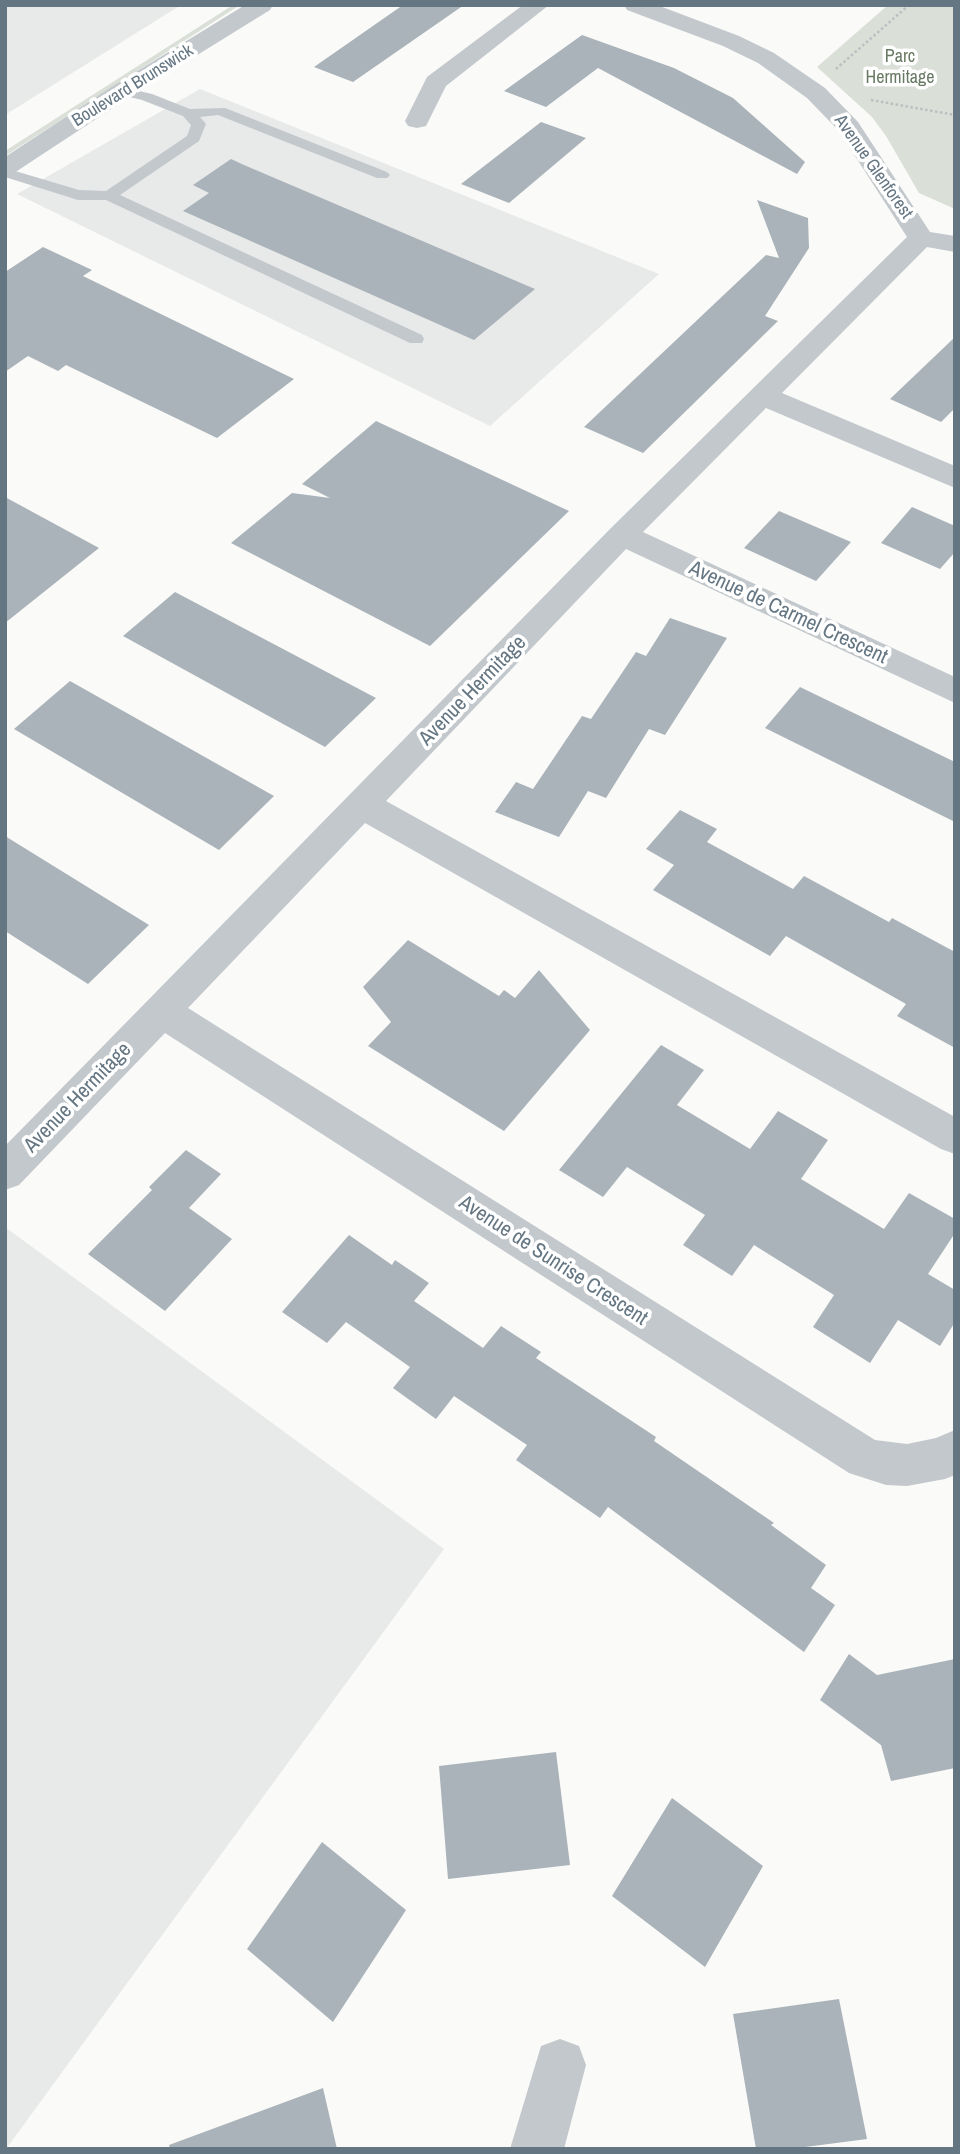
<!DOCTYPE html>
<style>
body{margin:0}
#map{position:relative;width:960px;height:2154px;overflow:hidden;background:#fafaf8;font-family:"Archivo Narrow",sans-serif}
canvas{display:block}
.frame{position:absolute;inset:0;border:7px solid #657683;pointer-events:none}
</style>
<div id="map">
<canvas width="960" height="2154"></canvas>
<div class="frame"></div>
</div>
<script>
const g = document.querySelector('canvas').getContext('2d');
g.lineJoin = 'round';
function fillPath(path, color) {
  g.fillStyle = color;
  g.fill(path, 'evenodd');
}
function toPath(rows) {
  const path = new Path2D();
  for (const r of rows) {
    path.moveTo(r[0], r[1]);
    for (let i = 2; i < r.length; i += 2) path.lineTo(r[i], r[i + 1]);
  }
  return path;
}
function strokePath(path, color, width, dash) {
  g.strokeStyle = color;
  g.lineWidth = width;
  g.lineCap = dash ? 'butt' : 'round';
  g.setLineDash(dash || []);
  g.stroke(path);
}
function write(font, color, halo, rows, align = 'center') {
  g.font = font + ' "Archivo Narrow",sans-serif';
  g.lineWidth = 7;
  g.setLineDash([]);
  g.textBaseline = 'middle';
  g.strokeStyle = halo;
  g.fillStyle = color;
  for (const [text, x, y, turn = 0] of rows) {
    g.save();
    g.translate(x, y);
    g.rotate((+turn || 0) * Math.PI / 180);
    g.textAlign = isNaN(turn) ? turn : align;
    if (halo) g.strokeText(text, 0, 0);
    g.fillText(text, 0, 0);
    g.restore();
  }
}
const built = toPath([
 [5,5,181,5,5,115],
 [200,89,659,274,490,426,17,194],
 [5,1227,444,1549,6,2149,5,2149]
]);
const green = toPath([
 [233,5,240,5,5,156,5,151],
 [888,5,955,5,955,209,919,193,886,136,872,117,817,67]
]);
const building = toPath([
 [403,5,464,5,353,82,314,67],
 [582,35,674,68,733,98,805,162,797,174,598,68,546,107,504,91],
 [541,122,586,138,509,203,461,184],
 [231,159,244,165,535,289,474,340,183,211,209,193,193,185],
 [757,200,808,218,809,248,765,316,778,321,643,453,584,427,766,255,779,258],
 [43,247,92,270,83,276,294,379,217,438,66,365,58,371,28,356,5,372,5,272],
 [955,337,955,408,941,422,890,399],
 [376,421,569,511,430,646,231,543,292,493,330,498,302,484],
 [5,497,99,548,5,623],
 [912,507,955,526,955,552,940,569,881,543],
 [779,511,851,542,816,581,744,548],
 [175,592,376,698,325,747,123,636],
 [670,618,727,638,665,735,649,729,606,798,588,791,559,837,495,812,516,782,533,789,582,716,591,719,636,652,646,656],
 [70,681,274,796,219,850,14,729],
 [800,687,955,762,955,822,765,728],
 [680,810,717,829,707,842,793,889,804,876,889,922,892,918,955,952,955,1048,897,1016,906,1004,786,936,770,956,653,890,674,865,646,849],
 [5,836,149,925,88,984,5,931],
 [408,940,499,996,504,990,515,998,539,970,590,1030,504,1131,368,1046,391,1022,363,987],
 [661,1045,704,1070,677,1105,750,1149,778,1111,828,1140,801,1179,884,1229,909,1193,955,1219,955,1233,928,1274,955,1290,955,1322,940,1346,898,1320,870,1363,813,1327,834,1295,754,1245,732,1276,683,1245,705,1215,627,1167,603,1197,559,1170],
 [186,1150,221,1174,189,1208,232,1239,165,1311,88,1254,152,1190,149,1187],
 [349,1235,392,1265,395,1260,429,1283,414,1301,483,1348,501,1326,541,1352,536,1358,656,1437,654,1441,774,1523,771,1525,826,1565,811,1588,835,1605,804,1652,608,1507,600,1518,516,1460,527,1445,454,1396,436,1419,393,1388,410,1367,346,1322,327,1343,282,1312],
 [849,1654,877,1675,955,1659,955,1768,891,1781,881,1745,820,1700],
 [556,1752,570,1865,448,1879,439,1766],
 [672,1798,763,1866,705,1967,612,1896],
 [322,1842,406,1910,333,2022,247,1949],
 [839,1999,867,2139,790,2149,756,2149,733,2014],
 [323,2088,337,2149,170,2149,169,2145]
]);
const path = toPath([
 [836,69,909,5],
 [871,100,955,115]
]);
const service = toPath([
 [122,87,152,94,190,109,225,108,387,172,390,175,387,178,377,178,218,115,200,117,206,124,199,141,120,195,422,335,424,339,422,343,410,343,106,200,78,200,5,177,5,168,79,190,106,191,187,136,191,125,183,116,142,100,117,94,115,91,117,88,122,87]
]);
const minor = toPath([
 [523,5,549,5,446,86,426,126,417,128,408,126,405,121,427,77,523,5],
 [624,5,657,5,739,36,774,53,825,88,858,122,930,232,955,236,955,252,927,247,782,393,955,466,955,488,766,408,643,532,955,677,955,703,626,549,386,801,955,1117,955,1154,941,1149,365,823,188,1008,875,1440,907,1444,936,1438,955,1430,955,1475,945,1479,907,1486,886,1485,849,1473,165,1033,19,1185,5,1190,5,1146,611,528,907,237,839,131,807,98,758,63,723,46,627,10,624,5],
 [560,2039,579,2046,586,2065,564,2149,510,2149,541,2046,560,2039]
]);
const tertiary = toPath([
 [245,5,273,5,270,10,131,96,14,173,5,176,5,157,113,86,245,5]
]);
const farParknames = [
 ["Parc",900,57],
 ["Hermitage",900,78]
];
const farStreetnames = [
 ["Boulevard Brunswick",133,86,-32],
 ["Avenue Glenforest",873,167,55]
];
const streetNames = [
 ["Avenue de Carmel Crescent",788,613,25],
 ["Avenue Hermitage",473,691,-46],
 ["Avenue Hermitage",78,1098,-46],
 ["Avenue de Sunrise Crescent",553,1261,33]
];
fillPath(built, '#e8e9e9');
fillPath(green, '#dadfd7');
fillPath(building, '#aab3b9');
strokePath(path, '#bbbfc2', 2.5, [2.5, 2.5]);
fillPath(service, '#c3c8cc');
fillPath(minor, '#c3c8cc');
fillPath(tertiary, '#c3c8cc');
write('18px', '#687a64', '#fff', farParknames);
write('18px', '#657683', '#fff', farStreetnames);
write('21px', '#657683', '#fff', streetNames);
</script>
